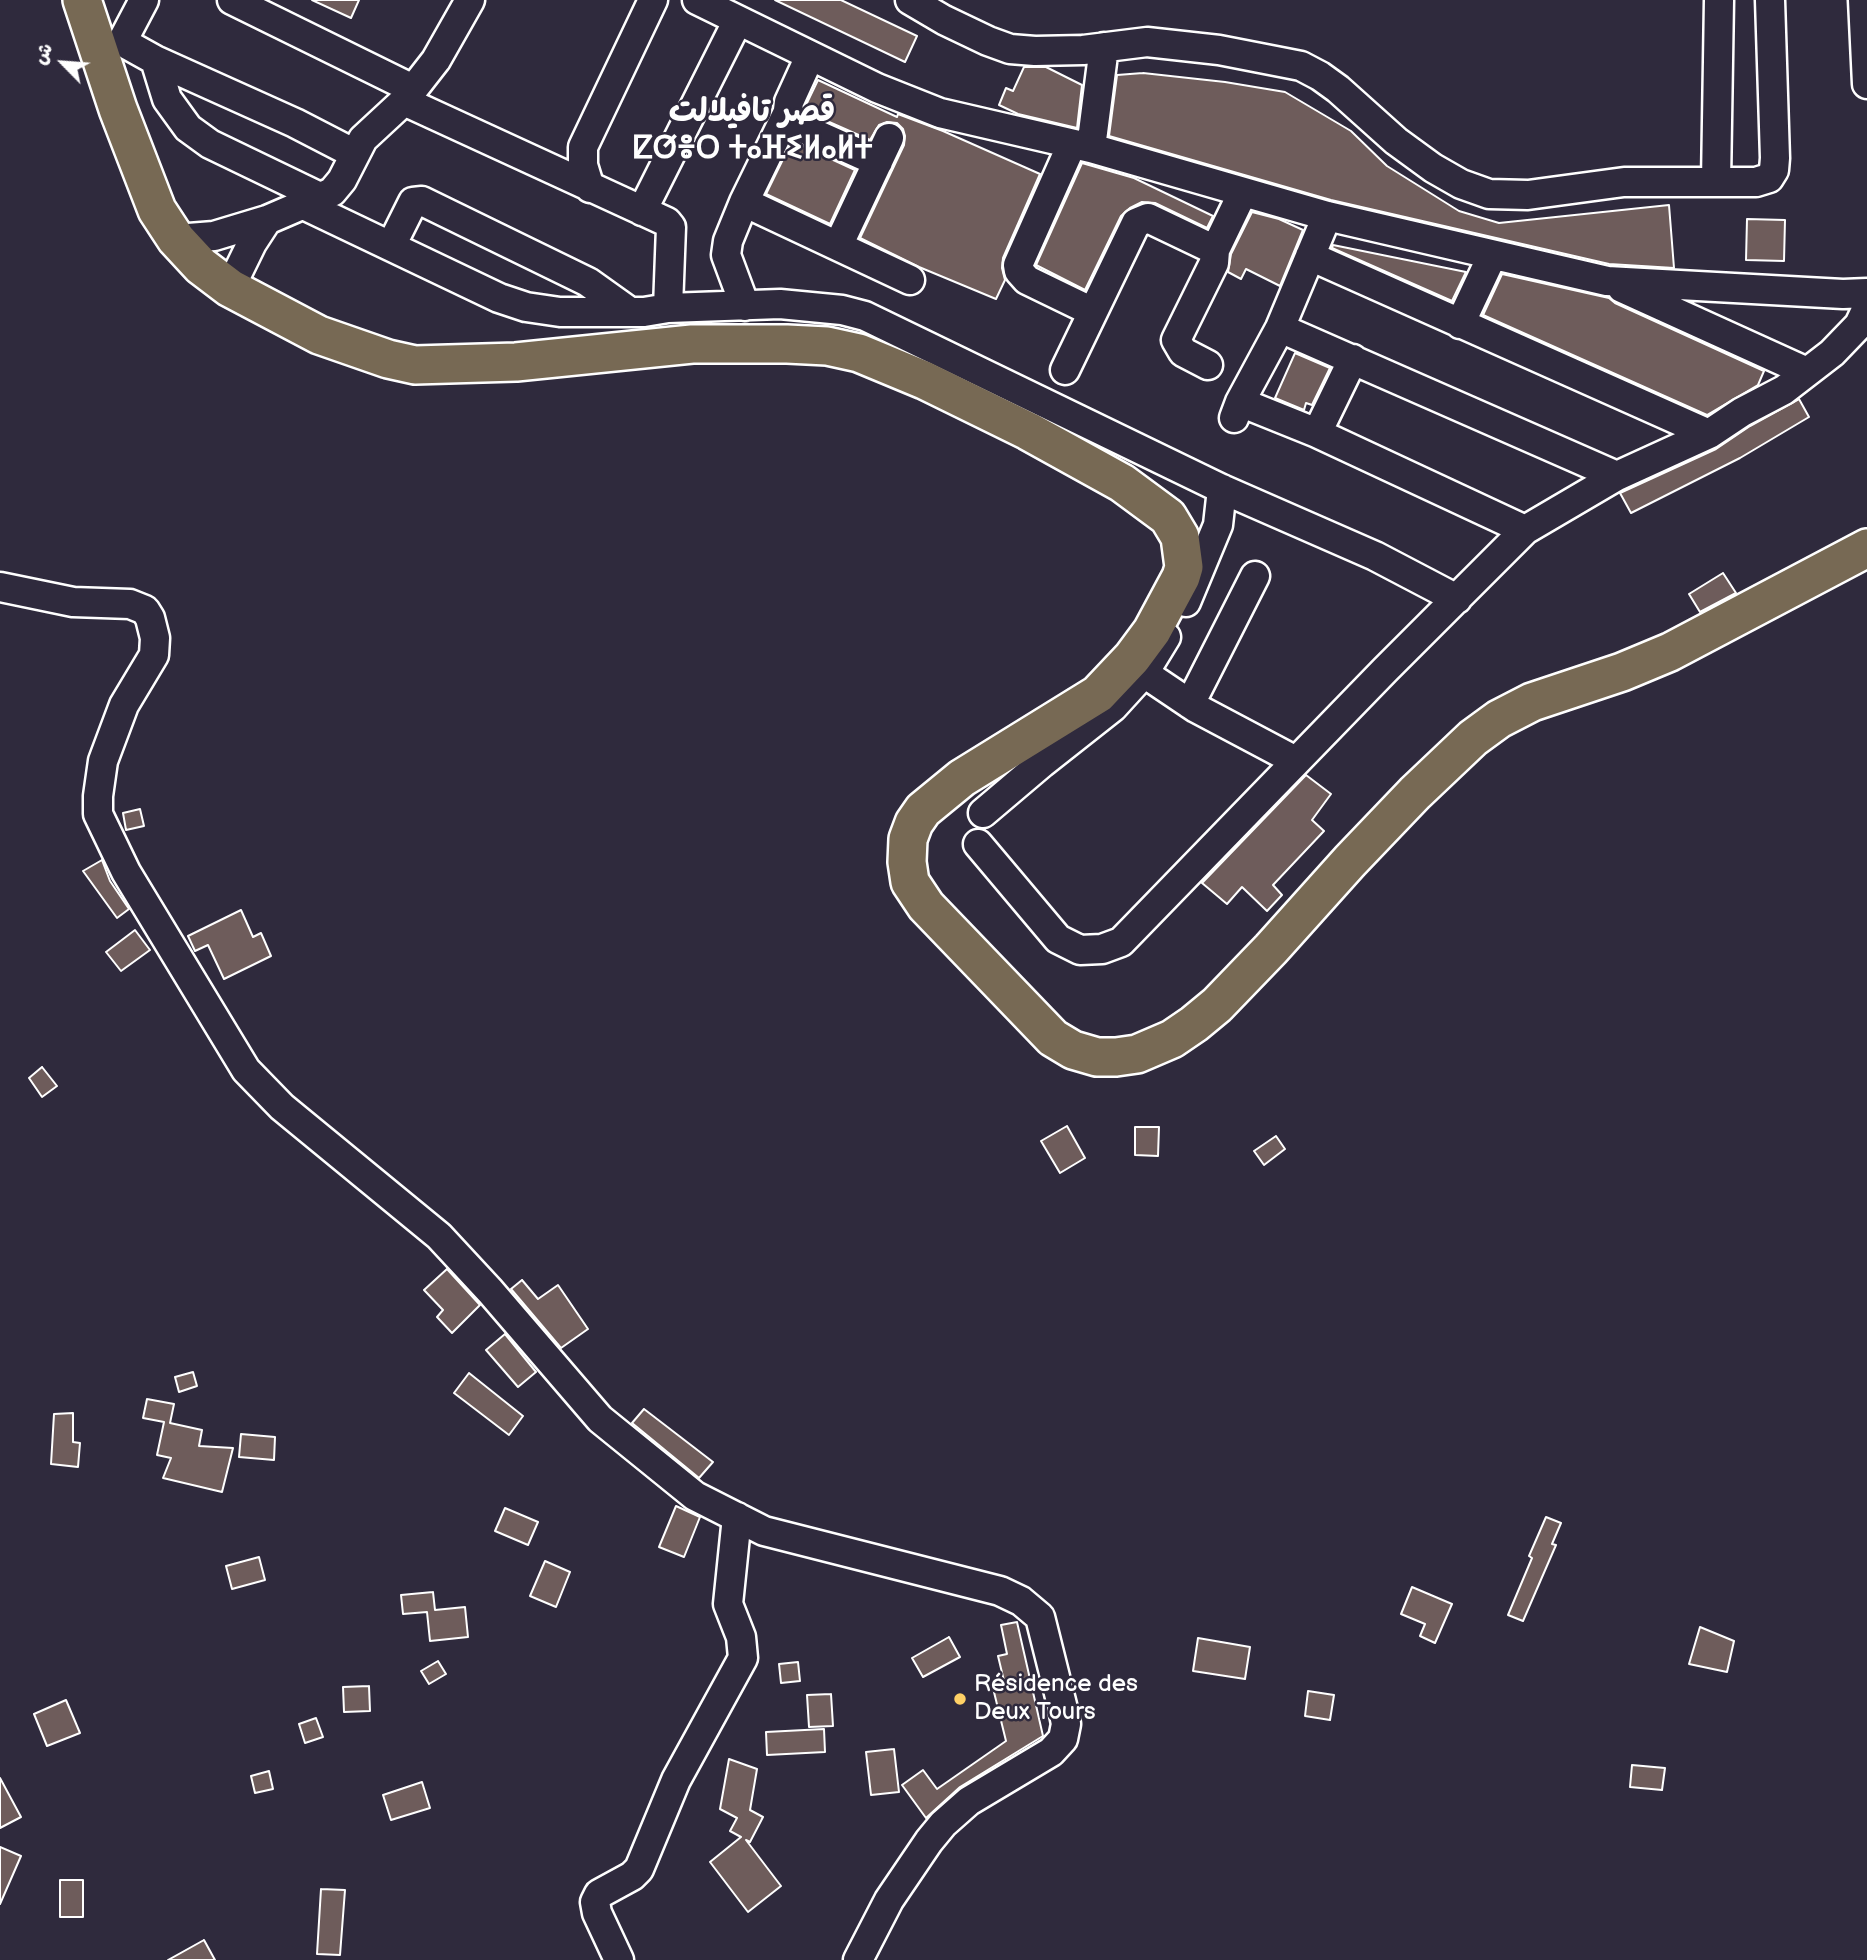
<!DOCTYPE html>
<meta charset="utf-8">
<style>
body{margin:0}
#map{position:relative;width:1867px;height:1960px;overflow:hidden;background:#2f2a3d;font-family:"Balsamiq Sans","Playpen Sans Arabic",sans-serif}
canvas{display:block}
.north{position:absolute;left:28px;top:28px;width:70px;height:70px;-webkit-text-stroke:5px #2f2a3d;paint-order:stroke;rotate:295deg;font-size:19px;font-weight:700;line-height:28px;text-align:center;color:#fff}
.north::after{content:'';display:block;margin:auto;width:24px;height:32px;background:#fff;clip-path:polygon(50% 0,100% 100%,50% 72%,0 100%)}
</style>
<div id="map">
<canvas width="1867" height="1960"></canvas>
<div class="north">ش</div>
</div>
<script>
const g = document.querySelector('canvas').getContext('2d');
g.lineJoin = 'round';
function fillPath(path, color) {
  g.fillStyle = color;
  g.fill(path, 'evenodd');
}
function toPath(rows) {
  const path = new Path2D();
  for (const r of rows) {
    path.moveTo(r[0], r[1]);
    for (let i = 2; i < r.length; i += 2) path.lineTo(r[i], r[i + 1]);
  }
  return path;
}
function strokePath(path, color, width, dash) {
  g.strokeStyle = color;
  g.lineWidth = width;
  g.lineCap = dash ? 'butt' : 'round';
  g.setLineDash(dash || []);
  g.stroke(path);
}
function write(font, color, halo, rows, align = 'center') {
  g.font = font + ' "Balsamiq Sans","Playpen Sans Arabic","Noto Sans Tifinagh",sans-serif';
  g.lineWidth = 5;
  g.setLineDash([]);
  g.textBaseline = 'middle';
  g.strokeStyle = halo;
  g.fillStyle = color;
  for (const [text, x, y, turn = 0] of rows) {
    g.save();
    g.translate(x, y);
    g.rotate((+turn || 0) * Math.PI / 180);
    g.textAlign = isNaN(turn) ? turn : align;
    if (halo) g.strokeText(text, 0, 0);
    g.fillText(text, 0, 0);
    g.restore();
  }
}
const building = toPath([
 [312,0,359,0,351,18,312,0],
 [775,0,841,0,917,36,905,62,775,0],
 [1024,67,1046,67,1082,85,1077,128,1018,114,999,105,1006,88,1013,91,1024,67],
 [1143,73,1225,82,1285,92,1351,131,1387,166,1459,211,1499,223,1669,205,1674,268,1609,264,1331,200,1109,136,1117,75,1143,73],
 [818,80,897,117,898,114,943,131,1040,174,1003,258,1002,268,1005,280,996,299,919,267,860,238,904,145,905,136,903,129,897,123,887,122,879,125,870,140,811,114,805,107,818,80],
 [792,141,855,170,830,224,766,194,792,141],
 [1082,163,1134,178,1213,216,1207,228,1155,203,1142,202,1130,208,1121,216,1085,290,1036,265,1082,163],
 [1252,212,1279,219,1303,230,1280,286,1246,269,1241,279,1228,272,1231,254,1252,212],
 [1747,219,1785,220,1784,261,1746,260,1747,219],
 [1333,245,1466,272,1452,301,1332,248,1333,245],
 [1502,274,1609,298,1615,303,1764,371,1758,385,1707,415,1483,315,1502,274],
 [1295,353,1330,368,1312,405,1306,403,1304,410,1275,398,1295,353],
 [1799,399,1809,417,1740,458,1631,513,1620,493,1716,449,1750,426,1799,399],
 [1723,573,1736,593,1700,612,1689,594,1723,573],
 [1306,775,1331,794,1312,820,1324,831,1273,885,1282,895,1267,911,1242,887,1227,904,1202,883,1306,775],
 [140,809,144,826,126,830,123,813,140,809],
 [102,860,110,881,129,909,117,918,83,871,102,860],
 [241,910,253,937,261,933,271,956,224,979,208,945,195,951,188,936,241,910],
 [135,930,150,950,121,971,106,952,135,930],
 [42,1067,57,1086,42,1097,29,1078,42,1067],
 [1067,1126,1085,1158,1060,1173,1041,1141,1067,1126],
 [1135,1127,1159,1127,1158,1156,1135,1155,1135,1127],
 [1276,1136,1285,1149,1264,1165,1254,1151,1276,1136],
 [447,1269,480,1305,452,1333,437,1317,443,1310,424,1290,447,1269],
 [522,1280,538,1299,558,1285,588,1329,561,1348,511,1289,522,1280],
 [505,1334,536,1372,518,1387,486,1350,505,1334],
 [193,1372,197,1386,179,1392,175,1377,193,1372],
 [469,1373,523,1416,509,1435,454,1393,469,1373],
 [147,1399,174,1404,170,1423,202,1430,199,1446,233,1448,222,1492,163,1478,171,1458,157,1455,164,1422,143,1418,147,1399],
 [644,1409,713,1462,699,1478,632,1423,644,1409],
 [73,1413,73,1442,80,1443,78,1467,51,1464,54,1414,73,1413],
 [241,1434,275,1437,274,1460,239,1457,241,1434],
 [676,1506,700,1517,684,1557,659,1547,676,1506],
 [505,1508,538,1522,528,1545,495,1531,505,1508],
 [1546,1517,1561,1523,1552,1544,1556,1545,1523,1621,1508,1615,1532,1558,1529,1556,1546,1517],
 [259,1557,265,1580,232,1589,226,1566,259,1557],
 [545,1561,570,1572,556,1607,530,1596,545,1561],
 [1412,1587,1452,1604,1435,1643,1420,1636,1425,1624,1401,1614,1412,1587],
 [433,1592,435,1610,465,1607,468,1637,430,1641,427,1612,403,1614,401,1595,433,1592],
 [1017,1622,1043,1736,960,1787,926,1818,902,1785,923,1770,937,1789,1006,1741,993,1688,1004,1681,998,1656,1007,1654,1001,1625,1017,1622],
 [1700,1627,1734,1641,1727,1672,1689,1664,1700,1627],
 [949,1637,960,1657,923,1677,912,1658,949,1637],
 [1198,1638,1250,1647,1245,1679,1193,1671,1198,1638],
 [438,1661,446,1674,429,1684,421,1671,438,1661],
 [798,1662,800,1681,781,1683,779,1664,798,1662],
 [369,1686,370,1711,344,1712,343,1687,369,1686],
 [1308,1691,1334,1695,1330,1720,1305,1716,1308,1691],
 [831,1694,833,1726,809,1727,807,1695,831,1694],
 [66,1700,80,1733,47,1746,34,1714,66,1700],
 [316,1718,323,1737,305,1743,299,1724,316,1718],
 [824,1729,825,1752,767,1755,766,1732,824,1729],
 [894,1749,899,1792,871,1795,866,1752,894,1749],
 [729,1759,757,1769,750,1810,763,1817,750,1842,746,1840,781,1886,748,1912,710,1862,741,1837,730,1831,737,1818,720,1809,729,1759],
 [1632,1765,1665,1768,1662,1790,1630,1787,1632,1765],
 [269,1771,273,1789,255,1793,251,1776,269,1771],
 [0,1778,21,1817,0,1828,0,1778],
 [422,1782,430,1808,391,1820,383,1795,422,1782],
 [0,1847,21,1856,0,1904,0,1847],
 [60,1880,83,1880,83,1917,60,1917,60,1880],
 [321,1889,345,1890,340,1955,317,1954,321,1889],
 [204,1940,215,1960,168,1960,204,1940]
]);
const minor = toPath([
 [144,0,124,38,128,45,155,60,295,123,355,154],
 [232,0,413,89],
 [697,0,877,88,940,113,1091,148,1327,216,1607,281,1843,294,1867,293],
 [910,0,944,20,988,41,1010,49,1035,51,1083,50,1147,42,1219,50,1301,66,1320,76,1338,89,1396,141,1433,168,1461,184,1489,194,1528,195,1624,182,1756,182,1769,178,1774,170,1775,158,1770,0],
 [1863,0,1867,84],
 [810,56,789,102,788,110,791,119,802,128,878,162],
 [155,60,167,99,188,128,210,144,322,198],
 [404,101,667,222,671,227,668,308],
 [1072,144,1018,265,1019,271,1027,280,1093,312],
 [1091,148,1104,47],
 [1716,182,1719,0],
 [590,188,583,165,583,147,653,0],
 [744,202,910,280],
 [302,204,499,298,526,307,560,312,644,312,668,308,780,304,842,310,865,316,1222,489,1375,556,1457,599],
 [642,211,738,20],
 [176,239,214,236,267,220,332,192,342,180,363,139,404,101,436,60,470,0],
 [391,246,413,202,422,201,588,282,630,312],
 [838,246,889,138],
 [1215,250,1243,192],
 [1310,256,1709,434],
 [230,288,252,243,267,220],
 [1622,288,1807,372],
 [745,306,726,255,728,241,744,202,788,112],
 [1460,324,1492,256],
 [1280,328,1617,476],
 [1065,370,1136,223,1148,218,1215,250,1214,263,1176,340,1183,352,1208,365],
 [1240,402,1317,433,1525,530],
 [1234,418,1240,402,1280,328,1327,216],
 [1317,433,1353,359],
 [0,587,73,602,130,604,145,610,150,618,155,638,154,655,124,705,103,761,98,796,98,814,126,872,246,1070,282,1107,439,1236,490,1291,600,1419,695,1496,764,1531,1000,1591,1021,1601,1040,1617,1063,1709,1066,1724,1063,1739,1051,1752,969,1801,943,1824,929,1841,889,1900,858,1960],
 [1186,602,1218,525,1222,489],
 [1144,673,1196,708,1296,761],
 [1190,704,1255,576],
 [983,813,1042,763,1113,707,1144,673,1166,637],
 [978,844,1058,939,1080,950,1102,949,1121,942,1385,670,1525,530,1617,476,1709,434,1742,412,1784,390,1832,353,1859,325,1867,308],
 [619,1960,597,1913,595,1902,599,1894,632,1876,639,1869,676,1780,743,1658,741,1637,728,1604,737,1517]
]);
const major = toPath([
 [82,0,118,109,157,210,176,239,201,266,230,288,319,335,388,359,415,365,516,362,692,344,787,344,827,346,859,353,924,380,1028,431,1122,483,1168,517,1180,537,1184,567,1181,577,1152,631,1132,658,1098,694,962,778,923,810,914,823,908,839,907,862,910,882,926,906,1053,1038,1073,1050,1097,1057,1116,1057,1137,1054,1172,1039,1194,1024,1217,1005,1271,949,1350,861,1415,793,1473,738,1499,719,1532,702,1622,672,1670,652,1867,548]
]);
const markers = [
 [960,1699,7,"#ffd166"]
];
const poiNames = [
 ["Résidence des",974,1685],
 ["Deux Tours",974,1713]
];
const districtNames = [
 ["قصر تافيلالت",752,113],
 ["ⵇⵚⴻⵔ ⵜⴰⴼⵉⵍⴰⵍⵜ",752,150]
];
fillPath(building, '#6e5c5b');
strokePath(building, '#fff', 2);
strokePath(minor, '#fff', 33);
strokePath(major, '#fff', 42);
strokePath(minor, '#2f2a3d', 28);
strokePath(major, '#776954', 37);
for (const [x, y, r, color] of markers) {
  const dot = new Path2D();
  dot.arc(x, y, r, 0, 2 * Math.PI);
  g.fillStyle = color;
  g.fill(dot);
  strokePath(dot, '#2f2a3d', 2.5);
}
write('24px', '#fff', '#2f2a3d', poiNames, 'left');
write('bold 32px', '#fff', '#2f2a3d', districtNames);
</script>
